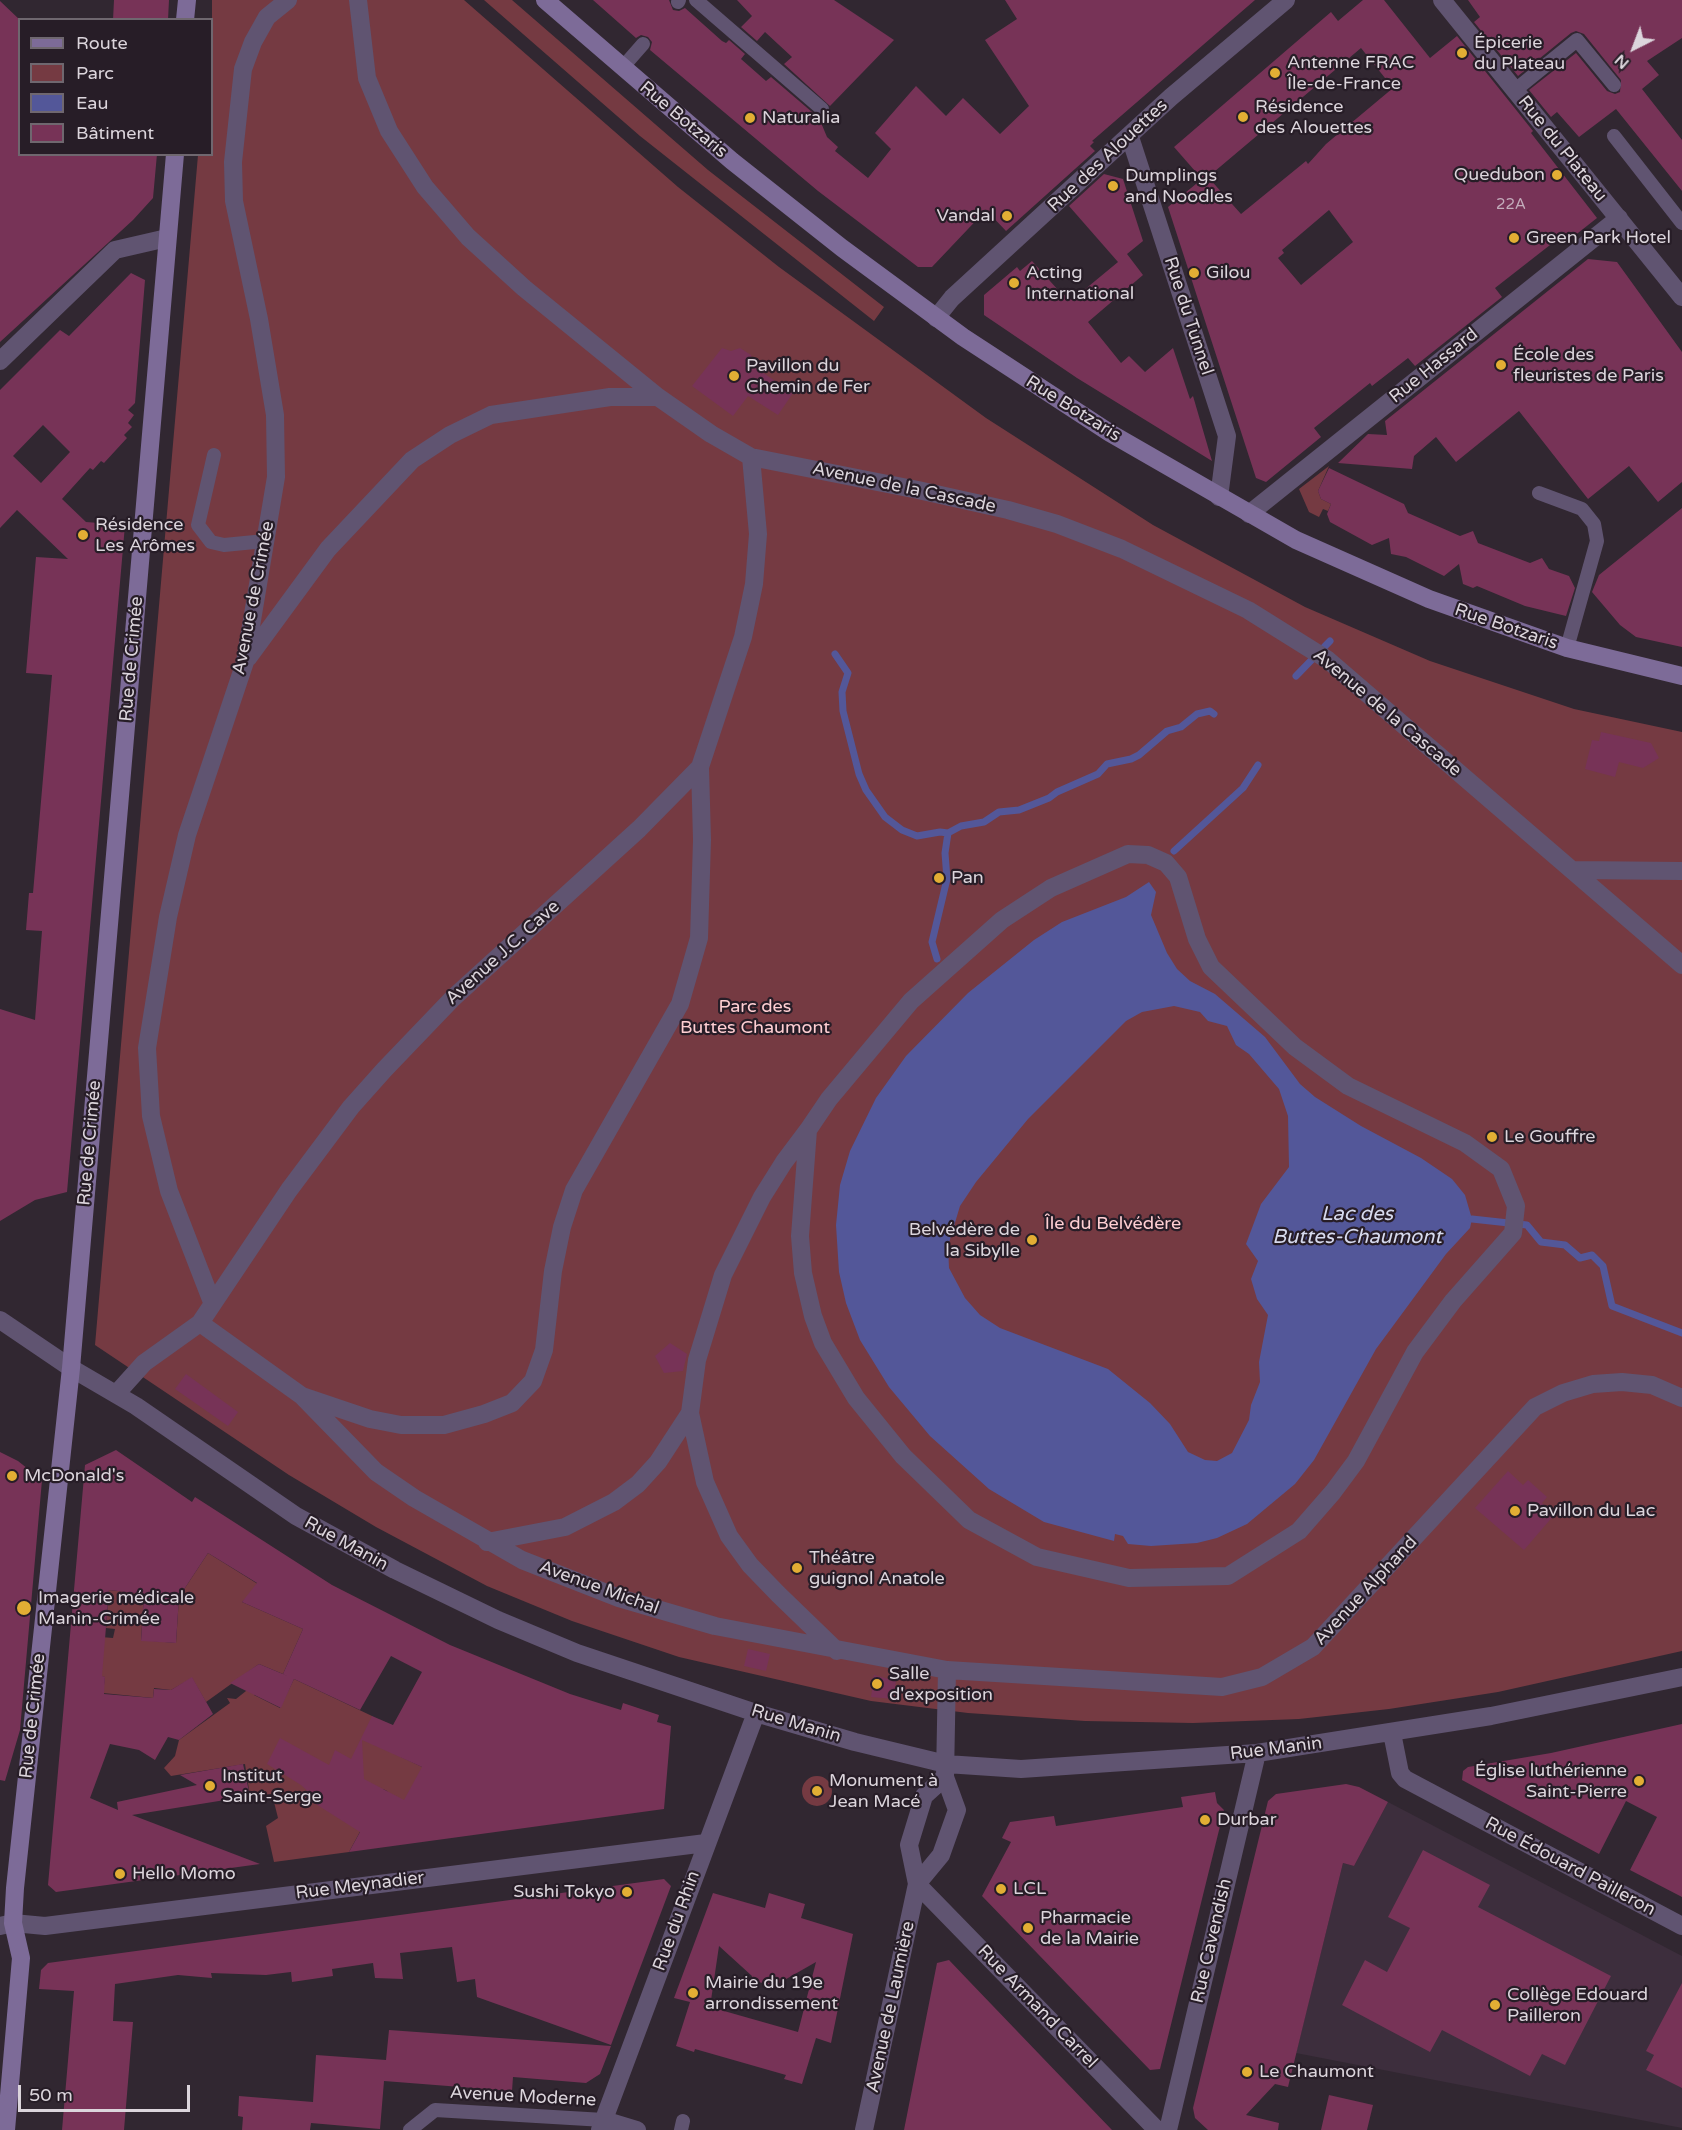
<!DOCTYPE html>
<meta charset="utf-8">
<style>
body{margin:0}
#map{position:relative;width:1682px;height:2130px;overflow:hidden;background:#312731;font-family:"Varela Round",sans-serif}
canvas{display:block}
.legend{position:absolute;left:18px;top:18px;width:195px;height:138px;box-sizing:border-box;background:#271d27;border:2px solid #6f676f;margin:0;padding:8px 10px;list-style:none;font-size:18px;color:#dcd5dc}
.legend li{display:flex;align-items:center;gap:12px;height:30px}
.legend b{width:30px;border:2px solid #6f676f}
.north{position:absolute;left:1604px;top:18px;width:60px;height:60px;-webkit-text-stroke:4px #271d27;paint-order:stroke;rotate:222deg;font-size:16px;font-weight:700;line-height:24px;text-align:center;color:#dcd5dc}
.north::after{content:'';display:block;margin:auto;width:21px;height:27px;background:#dcd5dc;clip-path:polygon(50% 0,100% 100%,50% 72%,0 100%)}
.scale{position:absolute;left:18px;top:2085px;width:172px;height:27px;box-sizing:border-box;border:3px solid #dcd5dc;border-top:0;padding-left:8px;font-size:18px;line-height:21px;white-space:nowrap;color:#dcd5dc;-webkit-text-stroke:4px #271d27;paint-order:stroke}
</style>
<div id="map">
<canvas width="1682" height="2130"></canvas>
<ul class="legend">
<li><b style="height:8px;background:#7d6b98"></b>Route</li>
<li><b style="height:16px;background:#753a42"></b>Parc</li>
<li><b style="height:16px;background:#535799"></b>Eau</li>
<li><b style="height:16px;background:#773357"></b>Bâtiment</li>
</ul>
<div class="north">N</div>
<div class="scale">50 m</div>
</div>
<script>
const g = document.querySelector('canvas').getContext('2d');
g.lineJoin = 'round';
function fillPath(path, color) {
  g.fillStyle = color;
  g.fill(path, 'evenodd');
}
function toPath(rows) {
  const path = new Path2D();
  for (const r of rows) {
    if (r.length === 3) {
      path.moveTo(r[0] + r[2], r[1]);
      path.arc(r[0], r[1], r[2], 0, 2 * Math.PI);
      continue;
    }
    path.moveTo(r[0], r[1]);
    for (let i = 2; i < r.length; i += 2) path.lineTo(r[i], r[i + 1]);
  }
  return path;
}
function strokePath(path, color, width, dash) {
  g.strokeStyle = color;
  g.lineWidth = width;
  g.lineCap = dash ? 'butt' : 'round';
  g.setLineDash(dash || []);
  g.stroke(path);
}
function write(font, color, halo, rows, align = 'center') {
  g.font = font + ' "Varela Round",sans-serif';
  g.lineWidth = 4.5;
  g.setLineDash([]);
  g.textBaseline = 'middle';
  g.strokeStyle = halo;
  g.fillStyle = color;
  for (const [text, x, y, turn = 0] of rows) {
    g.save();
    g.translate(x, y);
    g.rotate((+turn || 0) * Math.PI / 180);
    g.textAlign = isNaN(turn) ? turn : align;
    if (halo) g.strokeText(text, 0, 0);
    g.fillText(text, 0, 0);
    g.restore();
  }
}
const built = toPath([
 [1388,1802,1682,1956,1682,2128,1296,2053,1343,1863,1354,1866]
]);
const green = toPath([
 [212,0,464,0,678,187,779,267,986,418,1153,525,1305,607,1430,661,1574,709,1682,732,1682,1651,1498,1692,1389,1709,1299,1719,1193,1723,1085,1721,968,1713,871,1701,679,1657,572,1621,487,1586,376,1527,289,1475,95,1345,198,155,212,154],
 [484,0,512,0,708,170,884,307,874,321,640,136],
 [1329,466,1318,491,1321,499,1331,504,1328,511,1323,509,1319,517,1309,512,1299,489],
 [208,1553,261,1586,242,1602,303,1629,283,1674,259,1664,206,1702,192,1678,171,1690,154,1688,153,1698,103,1693,105,1677,98,1676,101,1637,113,1638,115,1629,106,1628,109,1590,144,1594,141,1640,176,1643,179,1597],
 [261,1679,254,1695,280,1708,294,1679,372,1716,401,1757,437,1774,398,1812,387,1791,383,1789,349,1852,274,1862,266,1826,278,1818,272,1794,250,1796,245,1764,171,1776,164,1768,175,1756,179,1740,230,1703,227,1698,236,1699],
 [817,1791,15]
]);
const water = toPath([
 [1149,882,1156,892,1151,915,1167,953,1177,969,1190,981,1215,994,1265,1037,1300,1084,1315,1097,1361,1126,1421,1158,1452,1179,1465,1195,1472,1219,1470,1228,1446,1254,1376,1349,1314,1460,1295,1484,1247,1524,1217,1538,1197,1543,1151,1546,1128,1544,1123,1536,1115,1534,1114,1541,1044,1522,989,1489,930,1436,889,1387,860,1340,846,1303,839,1272,836,1225,840,1185,850,1151,876,1098,906,1056,968,993,1034,940,1062,922,1126,897],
 [1174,1006,1200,1012,1208,1021,1227,1026,1236,1045,1249,1054,1279,1089,1288,1116,1289,1167,1261,1204,1246,1244,1258,1261,1251,1279,1257,1299,1268,1315,1259,1362,1260,1382,1251,1405,1249,1420,1232,1453,1217,1461,1205,1460,1188,1452,1170,1424,1150,1403,1108,1369,1000,1328,980,1315,965,1298,949,1268,948,1246,960,1206,976,1182,1028,1119,1126,1021,1142,1012]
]);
const stream = toPath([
 [835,654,848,673,842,692,843,711,859,774,866,790,885,817,902,830,917,836,940,832,948,833,945,853,947,879,932,942,937,959],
 [1296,676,1330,641],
 [948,833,961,826,984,822,999,812,1019,810,1049,798,1057,792,1098,774,1107,764,1131,759,1139,755,1167,731,1181,727,1197,714,1210,711,1214,714],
 [1174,851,1243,788,1258,765],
 [1472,1219,1527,1225,1541,1242,1565,1245,1580,1258,1592,1255,1603,1266,1612,1306,1682,1333]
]);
const building = toPath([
 [114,0,169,0,168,20,113,20],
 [593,0,669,0,673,10,679,11,685,8,722,41,726,43,729,40,745,54,741,59,766,81,771,77,819,118,827,137,838,147,835,151,868,178,891,149,875,133,916,86,946,116,963,98,1000,134,1029,106,985,40,1017,19,1005,0,1255,0,1092,141,1094,142,1090,146,1095,151,1006,231,986,210,932,267,918,267,818,191,650,50,652,42,648,37,641,35,636,38],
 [737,0,834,0,894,40,830,106,784,64,792,57,765,32,757,41,741,27,752,16],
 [1363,0,1384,0,1430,58,1457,36,1533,131,1531,133,1597,218,1564,244,1559,238,1495,288,1502,297,1415,366,1408,358,1372,386,1370,383,1314,428,1321,437,1266,482,1256,478,1168,207,1202,179,1174,147,1331,12,1338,21],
 [1361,48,1393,88,1326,144,1308,164,1306,161,1241,214,1208,177],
 [1329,210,1353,242,1301,285,1278,258,1284,253,1282,250],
 [1468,0,1682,0,1682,38,1647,61,1659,75,1642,89,1682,140,1682,191,1616,109,1579,137,1557,112,1551,117,1529,90,1576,53,1607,91,1615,94,1620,92,1621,80,1584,34,1576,31,1571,33,1518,76,1474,22,1480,17],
 [0,1,20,20,20,154,157,154,153,198,133,220,0,342],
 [1104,174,1123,179,1143,241,1127,254,1143,275,1088,322,1121,363,1129,356,1145,372,1173,348,1190,399,1193,396,1212,461,1077,378,984,315,984,295,1017,267,1020,271,1032,261,1059,291,1072,300,1118,262,1069,206],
 [1588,259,1617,262,1682,352,1682,482,1658,502,1629,466,1588,499,1519,411,1456,462,1436,437,1414,456,1412,469,1338,463,1368,434,1387,435,1385,421],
 [131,273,145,280,135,403,128,410,134,415,128,423,132,427,124,435,127,438,104,463,101,461,93,470,90,468,62,499,86,522,125,525,67,1192,35,1200,0,1221,0,1009,35,1020,42,931,26,930,29,893,33,893,52,675,26,673,36,557,68,559,17,510,0,528,0,390,60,330,69,336],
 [43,425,70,452,41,483,13,456],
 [722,348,731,351,740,348,751,355,753,366,793,393,778,415,748,396,733,416,692,386],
 [1329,468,1404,504,1408,513,1460,536,1473,531,1478,543,1530,563,1542,558,1549,569,1569,576,1575,588,1566,616,1525,606,1477,586,1473,588,1463,584,1459,564,1444,576,1406,557,1391,554,1389,538,1372,545,1330,522,1327,514,1331,504,1321,499,1318,491],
 [1682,508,1682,647,1636,637,1620,625,1592,592,1599,575],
 [1601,732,1651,743,1659,758,1643,768,1619,762,1615,777,1585,769,1592,740,1599,741],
 [670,1343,687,1354,683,1371,664,1373,655,1356],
 [186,1374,238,1412,228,1426,175,1389],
 [116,1450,192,1502,195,1497,332,1585,450,1645,570,1694,621,1710,623,1703,659,1715,657,1722,671,1726,664,1809,349,1852,360,1832,311,1801,313,1796,301,1785,267,1764,280,1738,329,1765,335,1750,351,1759,372,1716,393,1725,422,1672,391,1656,360,1710,294,1679,281,1708,230,1683,259,1664,290,1677,283,1674,303,1629,242,1602,257,1583,208,1553,179,1597,176,1643,141,1641,144,1594,109,1590,102,1676,105,1677,104,1694,153,1698,154,1689,171,1690,192,1677,213,1714,179,1740,168,1737,155,1760,139,1750,110,1744,90,1798,118,1810,117,1802,197,1785,180,1775,243,1764,250,1796,132,1815,260,1864,56,1892,48,1885,85,1465],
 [362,1740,422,1767,404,1800,364,1779],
 [0,1452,18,1461,42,1480,20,1730,5,1781,0,1780],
 [1508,1471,1523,1485,1528,1480,1547,1497,1542,1503,1555,1514,1524,1550,1475,1508],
 [748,1649,770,1654,766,1671,744,1666],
 [874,1675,896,1681,893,1699,871,1697],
 [1682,1724,1682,1897,1630,1870,1657,1817,1626,1801,1599,1854,1462,1780,1463,1771,1468,1767,1551,1753],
 [1346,1784,1359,1787,1388,1802,1354,1866,1343,1863,1288,2087,1275,2084,1246,2115,1279,2123,1278,2130,1208,2130,1195,2118,1193,2108,1268,1801,1276,1794],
 [1215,1792,1217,1803,1224,1810,1160,2069,1150,2070,982,1896,1011,1842,1002,1838,1010,1822,1054,1816,1056,1826,1109,1818,1183,1807,1181,1797],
 [1423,1850,1490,1885,1478,1907,1611,1976,1565,2065,1542,2054,1530,2076,1442,2030,1430,2052,1342,2005,1365,1960,1387,1972,1410,1928,1388,1917],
 [664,1879,671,1886,611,2045,477,1997,475,1979,457,1982,452,1947,400,1953,403,1979,375,1978,373,1963,332,1969,333,1976,292,1982,291,1972,266,1975,211,1973,212,1978,178,1975,115,1984,113,2021,133,2022,124,2130,62,2130,74,1991,39,1989,41,1970,48,1963],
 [713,1893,765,1908,769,1893,805,1904,801,1918,853,1934,831,2043,816,2038,802,2084,784,2079,786,2075,695,2049,694,2052,676,2046,690,2002,674,1998],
 [719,1946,752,1976,751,1980,774,1986,816,1962,798,2032,710,2007],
 [949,1960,969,1981,1112,2130,904,2130,937,1963],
 [1682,1983,1682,2088,1646,2070,1654,2055,1646,2051],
 [389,2030,611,2046,600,2074,586,2083,513,2077,512,2091,384,2081,380,2129,311,2123,310,2130,242,2130,243,2117,238,2116,239,2096,313,2102,316,2055,386,2060],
 [1329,2095,1373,2105,1367,2130,1321,2130]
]);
const lane = toPath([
 [696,0,822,109],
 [678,2,679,0],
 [622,68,643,44],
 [1514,91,1577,40,1614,85],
 [1614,136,1682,223],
 [214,455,198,525,211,542,224,545,265,541],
 [1539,493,1582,509,1594,524,1597,541,1567,648],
 [410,2130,435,2110,604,2120],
 [681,2130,683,2121]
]);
const street = toPath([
 [358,0,367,78,389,131,425,187,468,237,524,288,658,397,711,434,751,457,918,490,1008,510,1057,524,1122,549,1248,610,1328,660,1682,965],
 [1442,0,1682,297],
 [1130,137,1227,436,1219,497],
 [936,318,952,298,1171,97,1286,0],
 [0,361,115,250,167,238],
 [1249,514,1619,218],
 [248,658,328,549,412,460,450,435,491,415,610,397,658,397],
 [1128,854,1148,855,1166,863,1178,877,1197,939,1211,967,1295,1047,1348,1086,1465,1143,1501,1169,1516,1206,1513,1233,1453,1301,1415,1352,1356,1461,1333,1492,1299,1531,1228,1576,1129,1578,1037,1557,969,1520,903,1456,856,1398,823,1343,813,1316,803,1273,800,1236,808,1130,829,1099,911,1001,1002,920,1051,888,1128,854],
 [1574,870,1682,871],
 [808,1130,784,1162,762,1197,723,1275,697,1360,690,1413,705,1482,729,1536,750,1565,778,1594,837,1651],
 [212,1302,169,1191,151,1116,147,1048,168,917,187,835,245,662,276,477,275,415,259,319,234,201,233,162,243,69,253,42,267,17,288,0],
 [0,1320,71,1368,136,1406,296,1516,395,1570,498,1620,577,1653,756,1713,855,1742,946,1764,1021,1769,1257,1753,1491,1716,1682,1677],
 [200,1323,302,1396,370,1419,401,1425,444,1425,484,1414,512,1403,533,1381,544,1350,553,1271,562,1227,574,1190,680,1004,699,938,702,840,700,767],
 [117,1393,144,1363,200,1323,289,1190,351,1107,384,1070,453,998,639,829,700,767,743,637,754,584,758,534,751,457],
 [302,1396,376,1472,414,1498,522,1560,619,1598,715,1626,947,1670,1222,1687,1262,1677,1313,1647,1535,1407,1563,1393,1593,1384,1622,1382,1652,1385,1682,1398],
 [487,1542,565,1527,614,1502,638,1484,658,1462,690,1413],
 [1392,1733,1400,1773,1405,1779,1682,1926],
 [917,1884,1157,2130],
 [917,1884,941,1855,957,1810,945,1777,947,1670],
 [0,1926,13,1923,45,1926,706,1843],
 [604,2120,637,2130],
 [600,2130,756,1713],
 [864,2130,917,1884,909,1845,924,1796,945,1777],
 [1168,2130,1257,1753]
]);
const secondary = toPath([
 [545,0,732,161,842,248,963,337,1110,433,1296,540,1429,599,1567,648,1682,676],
 [185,20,187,0],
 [6,2130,21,1958,13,1923,15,1888,71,1368,175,154]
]);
const markers = [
 [1462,53,6,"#e2ae34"],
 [1275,73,6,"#e2ae34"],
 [1243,117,6,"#e2ae34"],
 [750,118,6,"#e2ae34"],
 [1557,175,6,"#e2ae34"],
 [1113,186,6,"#e2ae34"],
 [1007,216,6,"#e2ae34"],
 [1514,238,6,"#e2ae34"],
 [1194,273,6,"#e2ae34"],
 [1014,283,6,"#e2ae34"],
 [1501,365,6,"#e2ae34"],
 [734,376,6,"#e2ae34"],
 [83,535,6,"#e2ae34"],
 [939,878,6,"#e2ae34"],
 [1492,1137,6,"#e2ae34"],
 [1032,1240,6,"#e2ae34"],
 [12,1476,6,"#e2ae34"],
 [1515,1511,6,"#e2ae34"],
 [797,1568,6,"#e2ae34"],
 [24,1608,8,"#e2ae34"],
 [877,1684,6,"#e2ae34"],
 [1639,1781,6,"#e2ae34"],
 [210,1786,6,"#e2ae34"],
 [817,1791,6,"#e2ae34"],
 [1205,1820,6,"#e2ae34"],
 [120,1874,6,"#e2ae34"],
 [1001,1889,6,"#e2ae34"],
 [627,1892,6,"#e2ae34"],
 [1028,1928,6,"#e2ae34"],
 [693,1993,6,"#e2ae34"],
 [1495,2005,6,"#e2ae34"],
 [1247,2072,6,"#e2ae34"]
];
const numberNames = [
 ["22A",1511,205]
];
const poiNames = [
 ["Épicerie",1474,43],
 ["du Plateau",1474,64],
 ["Antenne FRAC",1287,63],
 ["Île-de-France",1287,84],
 ["Résidence",1255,107],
 ["des Alouettes",1255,128],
 ["Naturalia",762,118],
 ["Quedubon",1545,175,"right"],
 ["Dumplings",1125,176],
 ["and Noodles",1125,197],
 ["Vandal",995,216,"right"],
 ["Green Park Hotel",1526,238],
 ["Acting",1026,273],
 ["International",1026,294],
 ["Gilou",1206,273],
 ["École des",1513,355],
 ["fleuristes de Paris",1513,376],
 ["Pavillon du",746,366],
 ["Chemin de Fer",746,387],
 ["Résidence",95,525],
 ["Les Arômes",95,546],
 ["Pan",951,878],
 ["Le Gouffre",1504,1137],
 ["Belvédère de",1020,1230,"right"],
 ["la Sibylle",1020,1251,"right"],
 ["McDonald's",24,1476],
 ["Pavillon du Lac",1527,1511],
 ["Théâtre",809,1558],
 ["guignol Anatole",809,1579],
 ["Imagerie médicale",38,1598],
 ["Manin-Crimée",38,1619],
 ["Salle",889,1674],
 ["d'exposition",889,1695],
 ["Église luthérienne",1627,1771,"right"],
 ["Saint-Pierre",1627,1792,"right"],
 ["Institut",222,1776],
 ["Saint-Serge",222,1797],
 ["Monument à",829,1781],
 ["Jean Macé",829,1802],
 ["Durbar",1217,1820],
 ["Hello Momo",132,1874],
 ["LCL",1013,1889],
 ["Sushi Tokyo",615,1892,"right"],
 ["Pharmacie",1040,1918],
 ["de la Mairie",1040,1939],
 ["Mairie du 19e",705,1983],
 ["arrondissement",705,2004],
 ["Collège Edouard",1507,1995],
 ["Pailleron",1507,2016],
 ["Le Chaumont",1259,2072]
];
const streetNames = [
 ["Rue Botzaris",683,120,40],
 ["Rue du Plateau",1562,149,51],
 ["Rue des Alouettes",1108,156,-43],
 ["Rue du Tunnel",1188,316,72],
 ["Rue Hassard",1434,366,-39],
 ["Rue Botzaris",1073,409,32],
 ["Avenue de la Cascade",904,488,12],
 ["Avenue de Crimée",254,598,-79],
 ["Rue Botzaris",1506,627,19],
 ["Rue de Crimée",132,659,-85],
 ["Avenue de la Cascade",1387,713,40],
 ["Avenue J.C. Cave",503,953,-42],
 ["Rue de Crimée",90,1143,-85],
 ["Rue Manin",346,1544,29],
 ["Avenue Michal",599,1588,20],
 ["Avenue Alphand",1366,1591,-47],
 ["Rue de Crimée",33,1716,-84],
 ["Rue Manin",796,1724,17],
 ["Rue Manin",1276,1749,-7],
 ["Rue Édouard Pailleron",1570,1867,28],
 ["Rue Meynadier",360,1886,-7],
 ["Rue du Rhin",677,1921,-70],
 ["Rue Cavendish",1212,1941,-77],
 ["Avenue de Laumière",891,2007,-78],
 ["Rue Armand Carrel",1037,2007,46],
 ["Avenue Moderne",523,2097,3]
];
const parkNames = [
 ["Parc des",755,1007],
 ["Buttes Chaumont",755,1028],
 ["Île du Belvédère",1113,1224]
];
const waterNames = [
 ["Lac des",1357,1215],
 ["Buttes-Chaumont",1357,1238]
];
fillPath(built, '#3d2e3d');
fillPath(green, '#753a42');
fillPath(water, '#535799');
strokePath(stream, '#535799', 7);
fillPath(building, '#773357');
strokePath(lane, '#605471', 14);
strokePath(street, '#605471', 18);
strokePath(secondary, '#7d6b98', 18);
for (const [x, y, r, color] of markers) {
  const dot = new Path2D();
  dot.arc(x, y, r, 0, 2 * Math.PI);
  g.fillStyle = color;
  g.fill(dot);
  strokePath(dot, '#271d27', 2);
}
write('15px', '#c3acbb', null, numberNames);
write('18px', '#dcd5dc', '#271d27', poiNames, 'left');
write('18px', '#dcd5dc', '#271d27', streetNames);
write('18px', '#ffcfd3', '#271d27', parkNames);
write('italic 20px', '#d7daee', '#271d27', waterNames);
</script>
